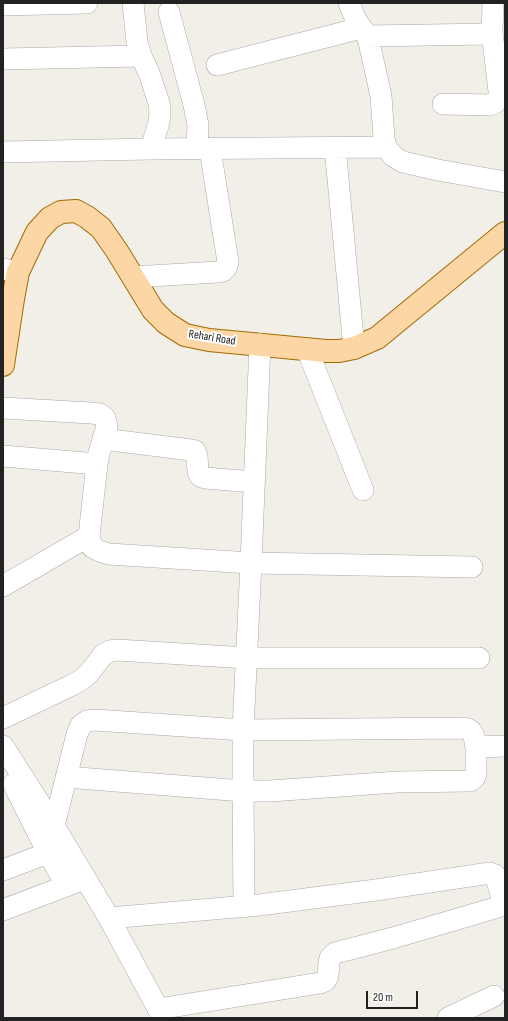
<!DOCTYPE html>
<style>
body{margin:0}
#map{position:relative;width:508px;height:1021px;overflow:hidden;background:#f2efe9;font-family:"Sofia Sans Condensed",sans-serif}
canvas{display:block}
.frame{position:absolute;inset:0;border:4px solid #222;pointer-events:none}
.scale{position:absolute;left:366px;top:991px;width:52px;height:18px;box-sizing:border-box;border:2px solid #222;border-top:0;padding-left:5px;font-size:12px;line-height:14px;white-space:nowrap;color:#222;-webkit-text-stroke:3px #fff;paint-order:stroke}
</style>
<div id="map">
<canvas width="508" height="1021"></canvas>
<div class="frame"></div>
<div class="scale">20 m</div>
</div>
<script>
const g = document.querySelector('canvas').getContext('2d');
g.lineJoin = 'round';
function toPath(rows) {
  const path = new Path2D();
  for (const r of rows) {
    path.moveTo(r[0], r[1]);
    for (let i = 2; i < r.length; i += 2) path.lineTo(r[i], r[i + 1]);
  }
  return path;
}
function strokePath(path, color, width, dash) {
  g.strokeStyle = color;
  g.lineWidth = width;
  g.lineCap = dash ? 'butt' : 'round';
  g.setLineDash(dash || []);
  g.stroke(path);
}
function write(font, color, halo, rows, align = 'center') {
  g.font = font + ' "Sofia Sans Condensed",sans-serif';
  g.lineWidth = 4;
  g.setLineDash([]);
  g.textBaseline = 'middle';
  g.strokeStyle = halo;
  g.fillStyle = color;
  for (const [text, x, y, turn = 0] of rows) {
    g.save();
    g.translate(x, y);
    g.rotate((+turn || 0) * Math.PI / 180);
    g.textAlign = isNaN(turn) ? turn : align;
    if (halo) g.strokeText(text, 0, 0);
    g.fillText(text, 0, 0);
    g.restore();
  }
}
const minor = toPath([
 [133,3,137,42,141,56,149,73,159,103,160,112,159,122,151,149],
 [349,3,356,20,367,36,369,42,381,96,384,138,386,147,393,156,403,162,438,170,505,182],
 [3,5,87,3],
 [169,12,194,105,198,125,197,148],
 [367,36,489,34,492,32,493,3],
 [3,59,141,56],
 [217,65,361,28],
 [443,104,490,105,496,102,499,98,499,91,492,32],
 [335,147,354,348],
 [3,152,151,149,386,147],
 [3,269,18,272],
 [133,277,218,272,223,271,226,268,228,262,210,149],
 [260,344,251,563,243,730,243,791,270,791,397,782,469,781,472,780,475,777,476,773,476,747,505,746],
 [307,349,363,490],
 [3,408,91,413,100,414,105,418,107,426,99,453,97,464,89,536,92,547,99,551,109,554,251,563,472,567],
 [103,439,191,450,195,451,197,456,198,472,200,476,205,478,254,482],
 [3,456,97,464],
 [3,586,89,536],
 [3,718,72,685,81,680,89,673,104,654,110,651,117,650,247,658,479,658],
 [3,746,54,826,109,918,163,1018],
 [66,777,243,791,244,907],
 [14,784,17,791,48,853,67,886],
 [54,826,77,734,81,725,87,721,95,720,243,730,464,728,468,729,471,731,474,736,476,747],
 [3,870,48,853],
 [3,910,79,881],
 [109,918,259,905,376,890,490,873,495,875,497,881,503,902,505,903],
 [158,1009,320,983,325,981,328,976,329,963,330,958,335,953,393,938,505,905],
 [448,1018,494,996]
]);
const major = toPath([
 [3,365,13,299,18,272,37,232,50,218,61,212,76,211,87,217,101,228,117,251,153,310,166,323,185,335,209,340,326,351,339,351,354,348,377,338,505,233]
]);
const streetNames = [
 ["Rehari Road",212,338,9]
];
strokePath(minor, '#a9a9a9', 22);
strokePath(major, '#a06b00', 24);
strokePath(minor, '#fff', 21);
strokePath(major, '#fcd6a4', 22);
write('12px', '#222', '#fff', streetNames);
</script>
